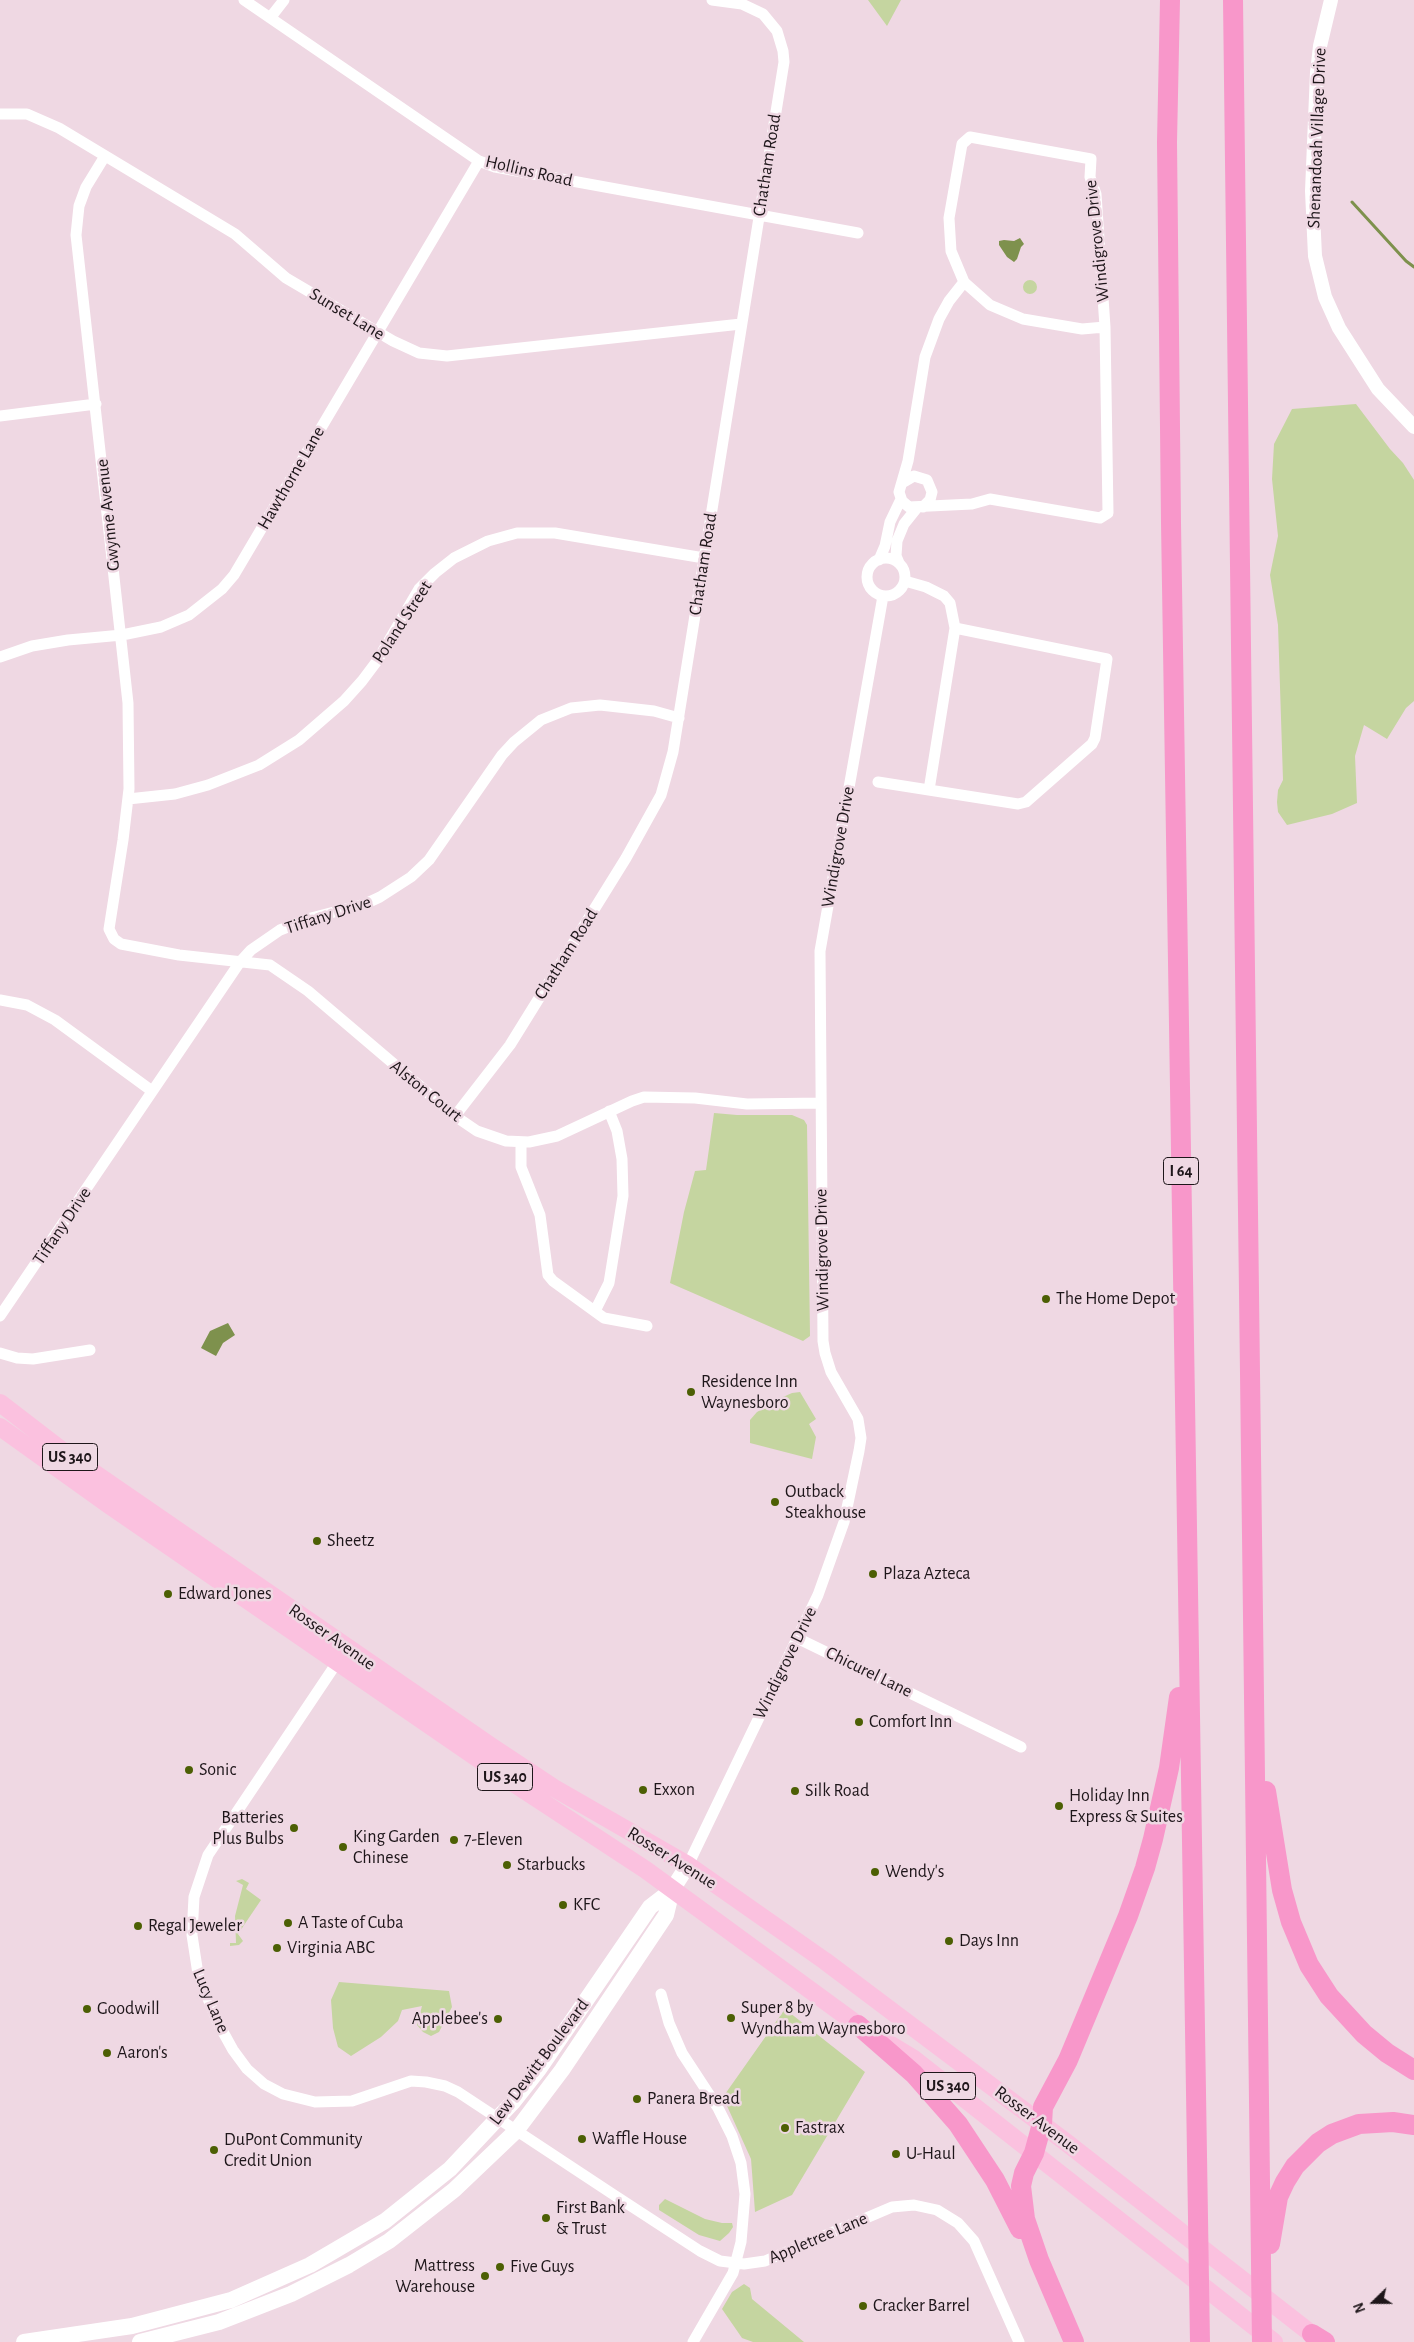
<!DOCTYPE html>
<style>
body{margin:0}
#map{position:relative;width:1414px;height:2342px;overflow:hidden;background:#efd8e3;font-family:"Alegreya Sans",sans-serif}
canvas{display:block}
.north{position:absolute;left:1349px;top:2277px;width:50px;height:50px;-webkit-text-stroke:4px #efd8e3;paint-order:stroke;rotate:248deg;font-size:14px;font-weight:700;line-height:20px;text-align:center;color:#1e161a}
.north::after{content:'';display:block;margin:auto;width:18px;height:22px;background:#1e161a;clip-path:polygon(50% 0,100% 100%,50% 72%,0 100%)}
</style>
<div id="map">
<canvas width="1414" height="2342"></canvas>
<div class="north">N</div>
</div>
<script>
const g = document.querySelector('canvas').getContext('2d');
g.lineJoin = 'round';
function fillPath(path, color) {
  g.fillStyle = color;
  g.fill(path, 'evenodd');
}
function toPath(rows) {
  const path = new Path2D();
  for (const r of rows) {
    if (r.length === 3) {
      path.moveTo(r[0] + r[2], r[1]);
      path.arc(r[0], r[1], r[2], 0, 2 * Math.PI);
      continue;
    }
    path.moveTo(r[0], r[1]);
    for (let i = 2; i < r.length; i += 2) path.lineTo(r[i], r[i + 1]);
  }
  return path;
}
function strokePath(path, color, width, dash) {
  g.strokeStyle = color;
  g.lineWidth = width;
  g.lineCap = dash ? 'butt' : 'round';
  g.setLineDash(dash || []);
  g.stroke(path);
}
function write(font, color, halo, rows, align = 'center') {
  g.font = font + ' "Alegreya Sans",sans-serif';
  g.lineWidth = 5;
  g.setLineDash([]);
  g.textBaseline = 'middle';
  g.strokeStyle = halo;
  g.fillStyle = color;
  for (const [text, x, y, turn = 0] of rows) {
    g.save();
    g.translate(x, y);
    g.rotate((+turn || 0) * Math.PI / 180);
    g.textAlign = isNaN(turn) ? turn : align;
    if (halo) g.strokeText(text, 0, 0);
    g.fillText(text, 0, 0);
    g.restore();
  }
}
const green = toPath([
 [868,0,901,0,887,26],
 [1030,287,7],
 [1356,404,1390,449,1403,463,1414,480,1414,701,1406,708,1387,739,1364,725,1355,756,1357,803,1332,814,1287,825,1278,812,1277,802,1278,790,1283,780,1278,625,1270,575,1278,536,1272,479,1274,444,1292,409],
 [714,1113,737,1115,792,1115,804,1120,807,1125,810,1336,803,1341,670,1283,684,1212,695,1171,706,1170],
 [800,1392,816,1419,809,1424,816,1437,812,1459,750,1443,750,1420,757,1412,766,1407,765,1405,792,1393],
 [242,1879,249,1883,246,1889,261,1900,238,1934,243,1941,239,1945,230,1946,230,1943,236,1943,235,1916,243,1885,236,1881],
 [339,1982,449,1991,452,2007,439,2032,431,2036,423,2032,417,2025,422,2006,402,2010,398,2021,381,2037,351,2056,338,2047,333,2028,331,2000],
 [785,2009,865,2072,792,2195,755,2212,751,2159,723,2097],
 [665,2199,705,2219,722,2223,732,2223,733,2227,729,2233,720,2241,699,2235,659,2210,659,2205],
 [744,2284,750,2288,752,2299,804,2342,753,2342,742,2338,722,2309,732,2292]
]);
const water = toPath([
 [1020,238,1024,244,1021,247,1017,259,1014,262,1007,257,999,245,999,241,1004,240,1014,241],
 [228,1323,235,1335,223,1343,216,1356,201,1348,210,1331]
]);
const stream = toPath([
 [1352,202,1406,261,1414,267]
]);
const minor = toPath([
 [244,0,479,161,495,167,858,233],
 [270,18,284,0],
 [0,114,27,114,59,128,235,234,286,278,393,341,419,353,447,356,741,324],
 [105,156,86,187,79,206,76,235,128,703,129,789,123,840,109,929,114,939,121,944,179,955,270,965,308,991,455,1116,477,1131,506,1141,529,1142,557,1136,632,1101,644,1097,695,1098,747,1104,821,1103],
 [964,282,990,305,1023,319,1082,329,1105,327,1096,194,1090,177,1091,159,970,137,962,144,949,218,951,251,964,282,949,301,939,319,925,357,908,461,899,492,902,501,909,507,972,504,990,499,1100,518,1108,513,1105,327],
 [0,416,96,404],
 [902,483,914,476,927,480,932,492,930,500,923,507],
 [886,577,19],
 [879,560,885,546,890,522,901,499],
 [899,563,896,556,897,541,904,524,916,509],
 [905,581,926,587,944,596,950,603,955,628,929,790],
 [0,657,32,646,68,640,122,635,161,627,189,615,222,589,234,575,479,161],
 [878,782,1018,804,1026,802,1092,744,1095,738,1107,659,955,628],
 [128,799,175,794,208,785,259,765,299,740,344,701,362,681,377,661,419,589,435,573,454,558,488,541,517,533,555,533,704,558],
 [0,1000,27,1005,55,1020,152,1091],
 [455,1116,510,1045,626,858,661,795,673,752,784,62,783,51,777,31,763,14,742,4,712,0],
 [521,1142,521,1167,540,1215,548,1275,553,1281,604,1318,647,1326],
 [595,1311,609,1283,623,1196,622,1159,617,1131,609,1111],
 [0,1316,240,962,251,950,280,930,311,918,365,904,380,897,411,877,429,860,502,755,514,742,541,720,571,708,600,705,654,711,679,718],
 [0,1353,17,1358,33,1359,90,1350],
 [797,1638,1021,1747],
 [340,1658,208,1855,194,1897,192,1935,198,1974,217,2021,233,2050,247,2069,264,2084,283,2094,315,2102,352,2101,411,2081,426,2082,445,2086,458,2092,611,2193,700,2251,720,2261,744,2264,765,2261,892,2207,914,2205,937,2210,958,2223,974,2241,1019,2342],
 [688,1865,818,1595,844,1522,859,1451,861,1438,858,1419,831,1372,825,1353,823,1341,820,951,883,596],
 [661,1994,669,2023,682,2053,718,2108,732,2136,741,2163,745,2194,741,2242,733,2273,693,2342]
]);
const tertiary = toPath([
 [1331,0,1320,46,1317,72,1312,191,1315,256,1325,297,1339,328,1378,389,1414,427]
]);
const secondary = toPath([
 [24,2342,132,2326,231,2300,310,2265,385,2221,450,2169,513,2102,539,2069,650,1907,672,1890],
 [140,2342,219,2322,291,2294,349,2265,389,2241,454,2190,516,2131,562,2070,666,1915,672,1890,688,1865]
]);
const primary = toPath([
 [0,1403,65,1453,492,1747,554,1788,688,1865,825,1961,1067,2143,1322,2342],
 [0,1427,109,1505,515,1784,646,1870,858,2025,914,2059,1274,2342]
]);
const motorway = toPath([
 [1170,0,1167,142,1171,523,1200,2342],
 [1233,0,1262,2342],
 [1266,1791,1282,1890,1291,1922,1309,1965,1329,1996,1364,2034,1387,2053,1414,2070],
 [858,2025,914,2074,958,2124,995,2180,1020,2229],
 [1270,2244,1278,2197,1285,2182,1295,2166,1318,2143,1332,2134,1359,2124,1393,2122,1414,2125],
 [1312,2334,1325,2342],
 [1074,2342,1039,2260,1025,2219,1021,2186,1024,2173,1034,2153,1042,2124,1043,2107,1068,2060,1128,1916,1145,1868,1153,1839,1169,1768,1179,1697]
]);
const markers = [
 [1046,1299,5,"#4c5f04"],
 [691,1392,5,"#4c5f04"],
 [775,1502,5,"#4c5f04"],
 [317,1541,5,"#4c5f04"],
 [873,1574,5,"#4c5f04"],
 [168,1594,5,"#4c5f04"],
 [859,1722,5,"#4c5f04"],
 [189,1770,5,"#4c5f04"],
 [643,1790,5,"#4c5f04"],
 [795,1791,5,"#4c5f04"],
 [1059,1806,5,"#4c5f04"],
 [294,1828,5,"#4c5f04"],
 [454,1840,5,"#4c5f04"],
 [343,1847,5,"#4c5f04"],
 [507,1865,5,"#4c5f04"],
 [875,1872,5,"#4c5f04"],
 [563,1905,5,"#4c5f04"],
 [288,1923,5,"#4c5f04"],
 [138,1926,5,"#4c5f04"],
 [949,1941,5,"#4c5f04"],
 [277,1948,5,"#4c5f04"],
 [87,2009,5,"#4c5f04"],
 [731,2018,5,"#4c5f04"],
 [498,2019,5,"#4c5f04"],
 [107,2053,5,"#4c5f04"],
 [637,2099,5,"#4c5f04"],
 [785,2128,5,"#4c5f04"],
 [582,2139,5,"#4c5f04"],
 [214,2150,5,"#4c5f04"],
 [896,2154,5,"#4c5f04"],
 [546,2218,5,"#4c5f04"],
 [500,2267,5,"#4c5f04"],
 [485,2276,5,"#4c5f04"],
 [863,2306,5,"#4c5f04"]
];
const shields = [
 [1181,1171,35],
 [70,1457,55],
 [505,1777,55],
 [948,2086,55]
];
const shieldNames = [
 ["I 64",1181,1171],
 ["US 340",70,1457],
 ["US 340",505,1777],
 ["US 340",948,2086]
];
const streetNames = [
 ["Shenandoah Village Drive",1317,138,-88],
 ["Chatham Road",767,165,-81],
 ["Hollins Road",529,171,13],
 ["Windigrove Drive",1097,241,-96],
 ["Sunset Lane",347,314,31],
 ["Hawthorne Lane",291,478,-60],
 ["Gwynne Avenue",108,515,-96],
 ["Chatham Road",703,564,-81],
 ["Poland Street",402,622,-57],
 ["Windigrove Drive",838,847,-80],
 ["Tiffany Drive",328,915,-18],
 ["Chatham Road",566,954,-58],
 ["Alston Court",426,1091,39],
 ["Tiffany Drive",62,1226,-56],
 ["Windigrove Drive",822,1250,-91],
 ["Rosser Avenue",332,1637,35],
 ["Windigrove Drive",785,1663,-64],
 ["Chicurel Lane",869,1672,26],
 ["Rosser Avenue",672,1858,32],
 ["Lucy Lane",211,2001,67],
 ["Lew Dewitt Boulevard",539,2062,-53],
 ["Rosser Avenue",1037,2120,37],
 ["Appletree Lane",818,2238,-23]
];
const poiNames = [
 ["The Home Depot",1056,1299],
 ["Residence Inn",701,1382],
 ["Waynesboro",701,1403],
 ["Outback",785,1492],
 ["Steakhouse",785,1513],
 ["Sheetz",327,1541],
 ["Plaza Azteca",883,1574],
 ["Edward Jones",178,1594],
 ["Comfort Inn",869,1722],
 ["Sonic",199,1770],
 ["Exxon",653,1790],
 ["Silk Road",805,1791],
 ["Holiday Inn",1069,1796],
 ["Express & Suites",1069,1817],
 ["Batteries",284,1818,"right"],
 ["Plus Bulbs",284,1839,"right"],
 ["King Garden",353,1837],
 ["Chinese",353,1858],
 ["7-Eleven",464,1840],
 ["Starbucks",517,1865],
 ["Wendy's",885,1872],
 ["KFC",573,1905],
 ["A Taste of Cuba",298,1923],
 ["Regal Jeweler",148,1926],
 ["Days Inn",959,1941],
 ["Virginia ABC",287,1948],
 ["Super 8 by",741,2008],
 ["Wyndham Waynesboro",741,2029],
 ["Goodwill",97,2009],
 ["Applebee's",488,2019,"right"],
 ["Aaron's",117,2053],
 ["Panera Bread",647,2099],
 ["Fastrax",795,2128],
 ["Waffle House",592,2139],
 ["DuPont Community",224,2140],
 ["Credit Union",224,2161],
 ["U-Haul",906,2154],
 ["First Bank",556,2208],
 ["& Trust",556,2229],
 ["Mattress",475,2266,"right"],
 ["Warehouse",475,2287,"right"],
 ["Five Guys",510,2267],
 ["Cracker Barrel",873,2306]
];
fillPath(green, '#c5d5a0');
fillPath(water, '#7e914d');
strokePath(stream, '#7e914d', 3);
strokePath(minor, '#fff', 11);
strokePath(tertiary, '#fff', 14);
strokePath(secondary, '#fff', 16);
strokePath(primary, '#fbc1df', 18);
strokePath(motorway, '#f897ca', 20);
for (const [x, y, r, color] of markers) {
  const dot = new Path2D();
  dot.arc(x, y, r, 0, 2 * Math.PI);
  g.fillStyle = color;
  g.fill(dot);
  strokePath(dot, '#efd8e3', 2);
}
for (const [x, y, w] of shields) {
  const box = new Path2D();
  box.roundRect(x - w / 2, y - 13.5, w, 27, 4);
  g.fillStyle = '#efd8e3';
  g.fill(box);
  strokePath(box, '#1e161a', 1);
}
write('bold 16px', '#1e161a', null, shieldNames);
write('18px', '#1e161a', '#efd8e3', streetNames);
write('18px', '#1e161a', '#efd8e3', poiNames, 'left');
</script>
